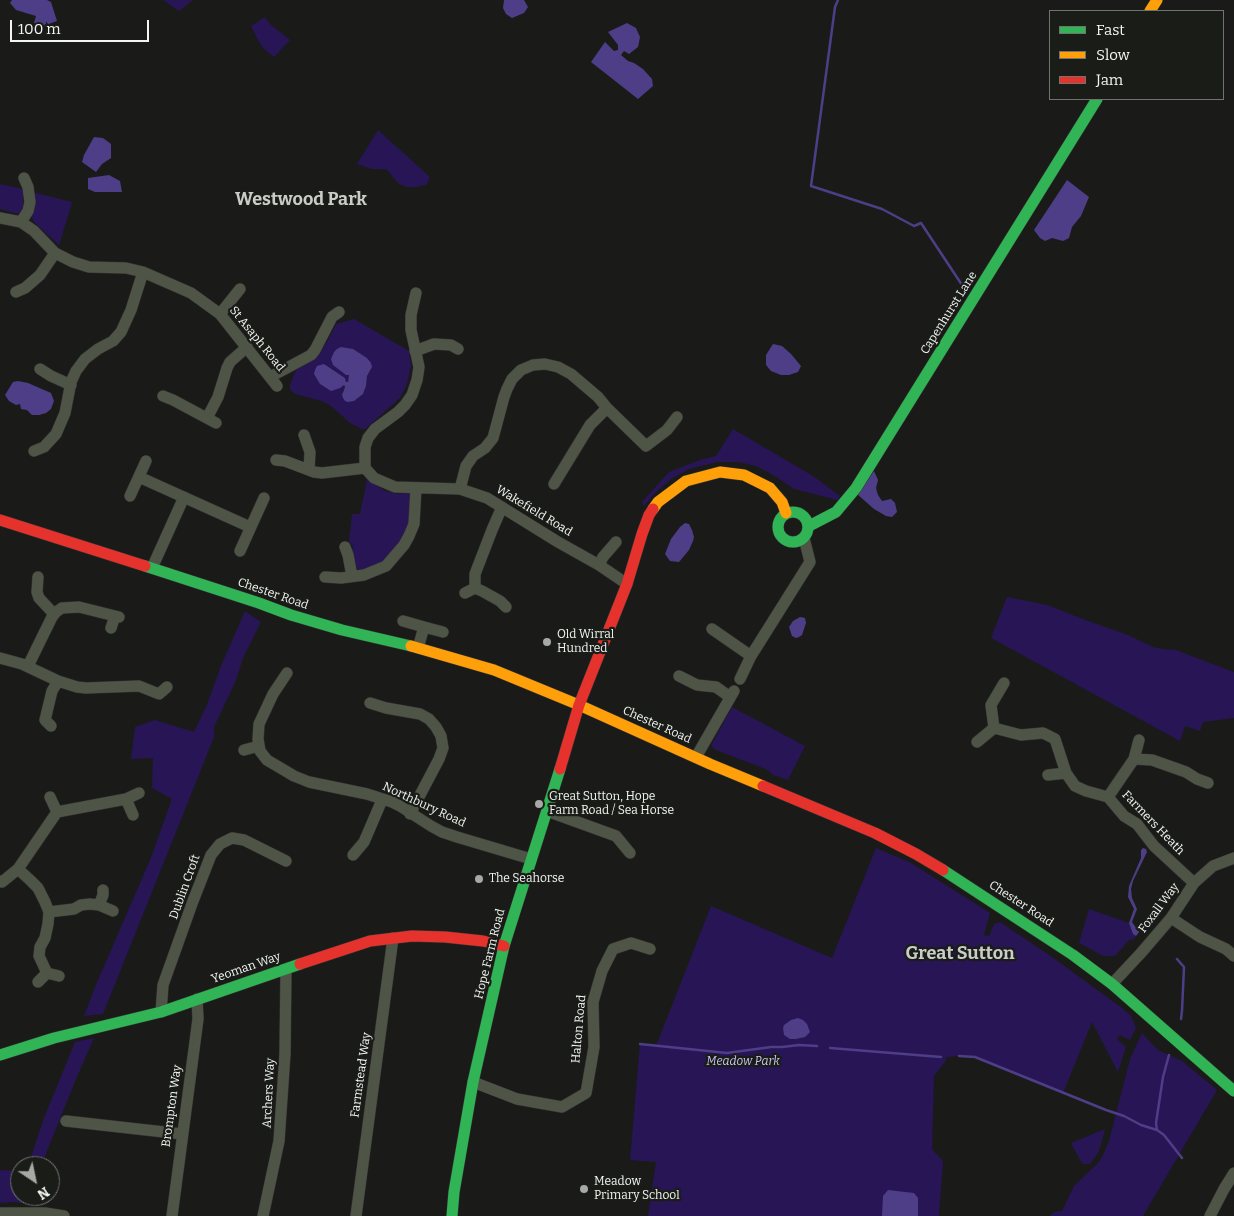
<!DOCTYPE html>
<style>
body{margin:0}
#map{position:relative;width:1234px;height:1216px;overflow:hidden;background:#1a1b19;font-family:Bitter,serif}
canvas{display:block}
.legend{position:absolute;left:1049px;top:10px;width:175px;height:90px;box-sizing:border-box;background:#1a1c18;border:1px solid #71736f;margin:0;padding:6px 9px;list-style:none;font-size:15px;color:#f3f5f2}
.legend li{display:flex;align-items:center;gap:10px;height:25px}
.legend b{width:25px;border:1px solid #71736f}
.north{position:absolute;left:10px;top:1156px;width:50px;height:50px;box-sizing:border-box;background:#1a1c18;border:1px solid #71736f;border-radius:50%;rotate:146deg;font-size:14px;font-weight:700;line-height:20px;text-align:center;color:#f3f5f2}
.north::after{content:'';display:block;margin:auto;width:18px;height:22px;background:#a7a9a6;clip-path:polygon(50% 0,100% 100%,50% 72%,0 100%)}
.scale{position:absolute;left:10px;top:20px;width:139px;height:22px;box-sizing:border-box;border:2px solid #f3f5f2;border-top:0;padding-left:6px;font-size:15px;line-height:18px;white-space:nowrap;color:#f3f5f2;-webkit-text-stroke:4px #1a1c18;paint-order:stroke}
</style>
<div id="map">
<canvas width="1234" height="1216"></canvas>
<ul class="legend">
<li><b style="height:6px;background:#30b455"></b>Fast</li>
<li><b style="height:6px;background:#ff9f0a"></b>Slow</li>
<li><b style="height:6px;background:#e5322d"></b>Jam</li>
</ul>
<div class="north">N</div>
<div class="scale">100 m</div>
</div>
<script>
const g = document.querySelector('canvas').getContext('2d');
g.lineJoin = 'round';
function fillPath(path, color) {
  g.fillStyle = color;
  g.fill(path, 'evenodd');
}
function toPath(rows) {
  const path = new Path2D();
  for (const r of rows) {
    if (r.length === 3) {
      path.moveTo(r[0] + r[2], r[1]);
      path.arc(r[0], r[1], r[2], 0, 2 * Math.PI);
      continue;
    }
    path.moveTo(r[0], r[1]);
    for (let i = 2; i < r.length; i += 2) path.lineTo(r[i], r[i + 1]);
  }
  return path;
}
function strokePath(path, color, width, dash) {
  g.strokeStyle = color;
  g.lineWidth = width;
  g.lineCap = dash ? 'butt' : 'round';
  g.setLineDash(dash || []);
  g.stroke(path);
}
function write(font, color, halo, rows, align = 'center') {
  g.font = font + ' Bitter,serif';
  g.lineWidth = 4.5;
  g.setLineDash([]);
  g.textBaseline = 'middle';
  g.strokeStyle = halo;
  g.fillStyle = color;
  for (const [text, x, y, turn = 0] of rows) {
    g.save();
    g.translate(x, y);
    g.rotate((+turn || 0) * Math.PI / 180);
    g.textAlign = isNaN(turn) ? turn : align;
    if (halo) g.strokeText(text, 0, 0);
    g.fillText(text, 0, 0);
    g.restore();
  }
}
const green = toPath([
 [163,0,193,0,179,11],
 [265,17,270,24,290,40,274,57,264,49,259,42,251,26],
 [378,130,430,177,426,185,416,187,407,187,399,184,386,169,372,169,357,164],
 [0,184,23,189,23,206,21,211,18,214,0,209],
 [32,192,72,202,59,245,35,223,30,216],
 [354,319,409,351,411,366,407,384,400,398,364,430,350,423,331,406,322,401,295,394,290,389,290,384,296,370,314,360,322,350,329,338,336,324],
 [337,349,353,349,367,358,371,369,367,376,366,386,363,394,354,401,342,392,345,387,344,385,324,364,345,378,346,383,348,382,350,375,332,357],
 [733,429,813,476,840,496,838,500,794,489,775,476,756,466,739,462,717,462,689,469,671,479,657,491,644,506,642,502,669,472,700,460,716,456],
 [367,480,385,491,398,494,411,493,409,522,401,542,391,555,378,566,363,572,357,568,352,551,353,546,349,542,352,514,360,514],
 [1007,597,1047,605,1088,621,1128,635,1153,647,1162,649,1176,650,1234,672,1234,718,1203,722,1200,731,1185,726,1180,741,991,638],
 [245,611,261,622,243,658,236,680,214,727,214,737,103,1014,84,1016,95,987,150,860,172,799,152,788,153,758,131,759,135,727,155,720,194,732,206,707,221,666],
 [732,707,805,746,788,780,773,775,768,770,716,750,711,746],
 [876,848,911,863,990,913,984,935,989,936,994,924,1000,922,1052,957,1122,1008,1131,1016,1136,1028,1130,1040,1120,1035,1117,1039,1126,1047,1118,1072,1092,1022,1063,1093,975,1057,959,1056,947,1057,945,1062,934,1076,932,1149,943,1161,939,1216,648,1216,656,1162,630,1160,640,1044,656,1046,711,906,832,958],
 [1089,909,1129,923,1133,934,1136,936,1133,940,1130,939,1115,956,1103,956,1079,943],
 [1142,1033,1158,1050,1182,1061,1217,1090,1143,1216,1050,1216,1054,1212,1062,1211,1074,1186,1099,1162,1104,1153,1109,1141,1130,1059],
 [94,1038,76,1079,41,1166,28,1166,44,1118,75,1042],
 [1105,1129,1102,1141,1098,1153,1090,1164,1083,1164,1080,1160,1071,1143],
 [0,1170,20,1171,20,1196,29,1196,26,1203,15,1202,0,1203]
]);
const water = toPath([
 [12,0,47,0,51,2,57,21,43,26,34,23,36,16,16,10,10,3],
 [504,0,524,0,528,7,524,13,512,18,506,14,503,8],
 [627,23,636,28,640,37,638,47,629,54,624,51,621,55,628,61,634,63,643,69,652,79,653,86,638,99,591,62,605,42,614,51,618,50,618,45,608,32],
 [94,137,103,138,111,144,111,158,102,164,96,172,82,162,84,155],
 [109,175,120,181,122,192,95,192,88,189,88,178],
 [1067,180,1089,197,1081,216,1072,227,1069,238,1063,241,1052,238,1045,241,1040,238,1034,230],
 [773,344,782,346,791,354,801,366,798,372,789,375,781,375,771,371,766,365,766,355],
 [341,347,353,349,367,358,371,363,372,367,367,376,366,386,363,394,354,401,348,402,345,401,343,398,342,395,345,387,344,385,340,388,331,391,320,384,314,374,315,370,317,366,324,364,345,378,346,382,348,382,349,375,346,375,333,365,331,359,334,352,337,349],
 [18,381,28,383,51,393,54,401,51,409,46,413,39,415,32,415,27,410,21,409,20,404,16,405,9,401,5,395,13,382],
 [874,471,878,480,876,488,878,495,882,501,891,499,895,503,897,512,892,517,886,516,874,509,857,494],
 [685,523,689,524,692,530,694,537,693,541,689,550,679,562,670,561,665,554,671,539,680,527],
 [800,617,805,618,806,623,802,635,799,637,796,638,792,636,789,627,793,621],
 [1143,848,1146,849,1147,852,1133,881,1131,889,1132,898,1137,909,1132,922,1139,932,1136,936,1133,934,1129,923,1134,909,1128,897,1129,886,1141,858,1141,850],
 [798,1018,803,1020,807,1024,810,1032,805,1037,796,1039,790,1039,784,1035,783,1028,784,1025,791,1020],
 [888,1190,914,1193,918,1198,918,1216,882,1216,883,1196]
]);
const stream = toPath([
 [838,0,835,7,811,186,882,209,914,226,921,223,962,285],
 [1177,959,1184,967,1182,1011,1181,1019],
 [640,1044,727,1053,771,1047,782,1047,799,1045,817,1046],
 [830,1048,941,1057],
 [959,1056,975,1057,1106,1110,1124,1116,1141,1125,1157,1130,1164,1135,1182,1158],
 [1157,1130,1156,1123,1163,1077,1169,1055]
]);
const street = toPath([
 [0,218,21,222,34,231,55,253,73,262,89,267,126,268,143,272,191,293,220,314,277,386],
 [21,222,28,211,30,202,28,187,24,178],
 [16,292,25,288,40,275,55,253],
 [416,293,411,315,411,330,419,367,417,380,412,395,405,405,398,412,375,429,368,438,365,447,365,468,374,478,395,487,460,489,487,498,558,542,599,565,627,584],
 [220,314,240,289],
 [415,351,434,344,451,345,458,349],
 [40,369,51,376,71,385],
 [270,377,311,355,315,350,332,317,339,312],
 [163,396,173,400,216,423],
 [207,418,218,397,227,368,230,362,247,347],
 [304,435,310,452,309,470],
 [34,451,44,447,56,434,65,413,71,382,76,371,85,359,98,349,113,341,121,332,131,310,143,272],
 [276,460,285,461,314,472,322,473,365,468],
 [139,477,250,527],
 [554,484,590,425,607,408],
 [460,489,466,466,473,456,485,448,493,438,504,397,507,389,512,379,521,370,533,365,545,364,558,367,571,374,598,397,607,408,646,446,667,430,677,417],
 [130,496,146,461],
 [345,547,348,555,352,576],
 [240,551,264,498],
 [599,565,603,557,616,542],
 [152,568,184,497],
 [38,577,37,592,39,598,54,614],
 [325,577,341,578,364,575,386,566,404,545,409,536,414,524,416,488],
 [475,588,475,574,492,530,502,507],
 [465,593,475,588,482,591,500,601,506,607],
 [403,621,424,627,418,648],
 [424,627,443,632],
 [111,628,115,616],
 [712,629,751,656],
 [0,658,22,664,58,681,77,687,86,688,139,686,159,694,167,687],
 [28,666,52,617,56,612,62,608,79,607,119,617],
 [287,673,273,694,259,724,258,739,260,751,267,760,294,776,309,782,367,794,392,802,400,806,431,826,442,832,457,837,531,859],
 [679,676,697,685,716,687,730,697],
 [740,679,751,656,810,562,804,538],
 [1004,683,991,705,994,728,1021,735,1043,733,1055,739,1066,773,1075,786,1086,791,1108,797,1124,816,1137,824,1154,846,1194,883],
 [370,703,386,708,420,714,429,719,436,727,441,736,443,748,439,759,410,814],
 [51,726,45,720,52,691,58,681],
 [977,742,994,728],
 [244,750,259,746],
 [696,757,734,691],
 [1134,759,1139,740],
 [1048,775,1066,773],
 [1108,797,1134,759,1152,760,1186,772,1197,779,1208,783],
 [126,799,133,815],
 [547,811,616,836,630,853],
 [57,812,126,799,139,793],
 [353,855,364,842,382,800],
 [18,869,30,880,38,888,45,902,49,912,48,924,45,938,40,947,39,956,47,973,59,976],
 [0,881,2,882,18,869,57,812,50,797],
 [99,905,103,895,103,890],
 [49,912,74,909,81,905,90,904,99,905,113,911],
 [1171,918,1200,937,1226,949,1234,956],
 [38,982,47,973],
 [1112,984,1141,953,1171,918,1194,883,1213,866,1234,858],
 [161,1012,163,985,193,901,211,855,220,844,232,838,244,840,286,861],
 [473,1082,517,1099,562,1107,586,1093,594,1047,593,1002,602,971,613,949,631,943,650,949],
 [66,1121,182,1134],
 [0,1213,45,1213,64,1216],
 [172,1216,198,1019,197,999],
 [263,1216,279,1141,285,1054,286,969],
 [356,1216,393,938],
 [1210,1216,1224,1189,1234,1173]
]);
const fast = toPath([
 [793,527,15],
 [809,526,836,512,856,488,1097,99],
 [145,566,259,603,291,615,342,630,411,646],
 [943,870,1073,955,1112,984,1234,1091],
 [0,1055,54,1038,161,1012,300,964],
 [452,1216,454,1192,473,1082,504,946,560,769]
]);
const slow = toPath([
 [1150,11,1157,0],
 [653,509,658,502,686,481,720,472,744,475,770,488,782,502,786,513],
 [411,646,494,670,579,705,710,764,763,786]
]);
const jam = toPath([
 [0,520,145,566],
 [560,769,579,705,627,584,642,534,649,515,653,509],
 [763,786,875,833,916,854,943,870],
 [300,964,370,941,412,936,445,937,483,941,504,946]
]);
const markers = [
 [547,642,5,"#a7a9a6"],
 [539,804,5,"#a7a9a6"],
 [479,879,5,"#a7a9a6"],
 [584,1189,5,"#a7a9a6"]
];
const streetNames = [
 ["Capenhurst Lane",949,313,-58],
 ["St Asaph Road",257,339,51],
 ["Wakefield Road",534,511,31],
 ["Chester Road",273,594,19],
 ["Chester Road",657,725,24],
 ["Northbury Road",424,805,25],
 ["Farmers Heath",1153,823,46],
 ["Dublin Croft",185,887,-70],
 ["Chester Road",1021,904,33],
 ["Foxall Way",1159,908,-53],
 ["Hope Farm Road",490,954,-76],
 ["Yeoman Way",246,968,-19],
 ["Halton Road",579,1029,-85],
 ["Farmstead Way",361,1075,-82],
 ["Archers Way",269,1093,-87],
 ["Brompton Way",172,1106,-82]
];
const poiNames = [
 ["Old Wirral",557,635],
 ["Hundred",557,649],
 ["Great Sutton, Hope",549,797],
 ["Farm Road / Sea Horse",549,811],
 ["The Seahorse",489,879],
 ["Meadow",594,1182],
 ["Primary School",594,1196]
];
const parkNames = [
 ["Meadow Park",743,1062]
];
const districtNames = [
 ["Westwood Park",301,200],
 ["Great Sutton",960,954]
];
fillPath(green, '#281556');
fillPath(water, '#4d3e87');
strokePath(stream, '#4d3e87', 2.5);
strokePath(street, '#343533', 12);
strokePath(fast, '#343533', 12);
strokePath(slow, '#343533', 12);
strokePath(jam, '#343533', 12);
strokePath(street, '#4e5446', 11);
strokePath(fast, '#30b455', 11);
strokePath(slow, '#ff9f0a', 11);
strokePath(jam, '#e5322d', 11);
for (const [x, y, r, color] of markers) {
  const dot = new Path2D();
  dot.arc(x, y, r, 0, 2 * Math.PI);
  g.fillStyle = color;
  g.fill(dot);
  strokePath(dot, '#1a1c18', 2);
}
write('12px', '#f3f5f2', '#1a1c18', streetNames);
write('12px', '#f3f5f2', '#1a1c18', poiNames, 'left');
write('italic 12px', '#c8c3f1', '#1a1c18', parkNames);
write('bold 18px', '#caccc8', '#1a1c18', districtNames);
</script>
